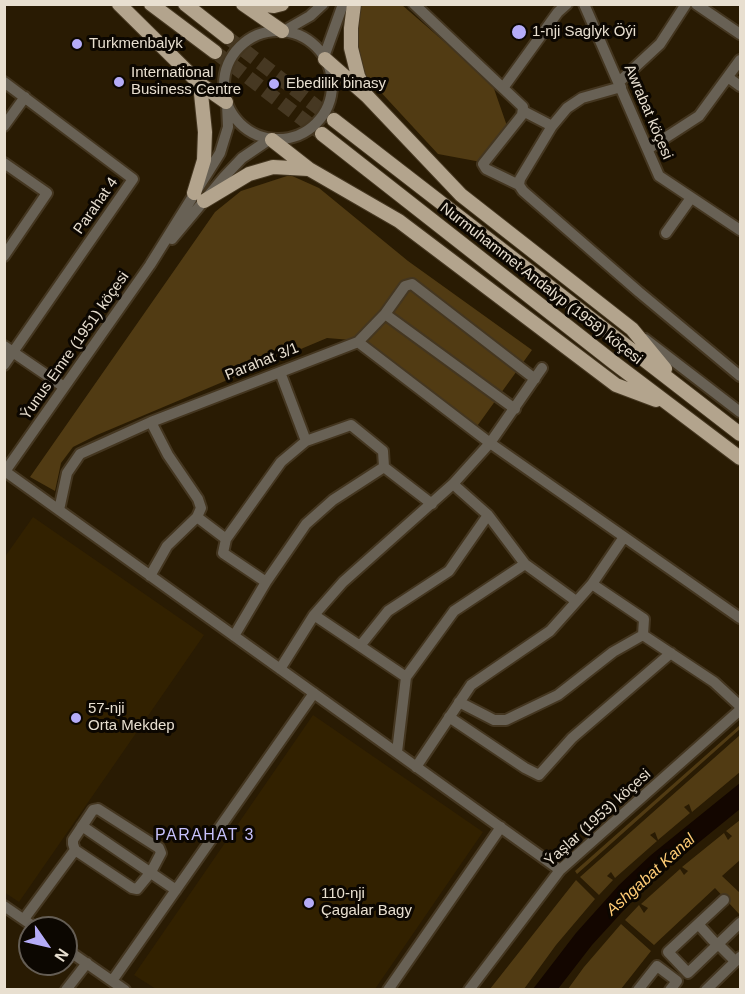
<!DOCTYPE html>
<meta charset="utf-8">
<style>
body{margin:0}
#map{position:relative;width:745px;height:994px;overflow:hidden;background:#291b03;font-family:Arial,sans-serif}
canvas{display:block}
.frame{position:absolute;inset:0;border:6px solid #e8dfd0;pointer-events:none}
.north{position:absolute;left:18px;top:916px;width:60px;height:60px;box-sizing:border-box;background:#0c0701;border:2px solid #645d54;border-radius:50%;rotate:124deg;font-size:16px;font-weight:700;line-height:24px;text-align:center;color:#e8dfd0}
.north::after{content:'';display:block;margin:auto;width:21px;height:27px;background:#b5acf8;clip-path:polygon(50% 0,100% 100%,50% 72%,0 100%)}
</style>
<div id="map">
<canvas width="745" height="994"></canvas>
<div class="frame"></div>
<div class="north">N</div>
</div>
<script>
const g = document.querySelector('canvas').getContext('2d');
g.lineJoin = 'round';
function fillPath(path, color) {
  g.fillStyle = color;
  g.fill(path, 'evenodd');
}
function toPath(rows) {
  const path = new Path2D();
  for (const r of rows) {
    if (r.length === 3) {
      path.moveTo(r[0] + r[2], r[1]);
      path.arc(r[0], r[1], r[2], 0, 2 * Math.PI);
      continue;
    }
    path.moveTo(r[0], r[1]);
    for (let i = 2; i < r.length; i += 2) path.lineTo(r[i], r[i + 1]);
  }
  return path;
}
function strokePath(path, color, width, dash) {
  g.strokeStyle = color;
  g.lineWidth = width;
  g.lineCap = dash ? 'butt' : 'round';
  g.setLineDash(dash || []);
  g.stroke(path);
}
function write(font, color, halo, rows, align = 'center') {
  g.font = font + ' Arial,sans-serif';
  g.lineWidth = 6;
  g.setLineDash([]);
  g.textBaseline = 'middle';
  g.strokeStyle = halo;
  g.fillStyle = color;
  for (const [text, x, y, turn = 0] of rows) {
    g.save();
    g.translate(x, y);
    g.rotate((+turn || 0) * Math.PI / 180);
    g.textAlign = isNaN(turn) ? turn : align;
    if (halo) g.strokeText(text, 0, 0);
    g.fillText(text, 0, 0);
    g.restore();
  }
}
const built = toPath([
 [33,517,204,635,19,902,4,892,4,558],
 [313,715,483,832,375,989,156,989,134,975]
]);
const green = toPath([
 [361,5,402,5,492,83,507,126,481,162,438,154,364,74,356,36],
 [290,175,319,188,408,261,532,350,475,429,351,340,327,338,97,435,73,447,61,463,55,491,30,477,215,212,241,191],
 [740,725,740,729,577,874,575,871],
 [740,735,740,772,692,812,689,804,684,807,690,813,658,840,655,832,650,835,657,841,615,878,611,872,607,876,613,880,599,895,580,877],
 [740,820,740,860,722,876,740,893,740,915,715,888,654,945,625,920,639,905,644,913,648,908,641,904,680,869,684,875,688,871,682,867,724,833,728,840,732,836,726,831],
 [576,880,595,899,556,945,524,989,490,989],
 [621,924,651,951,621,989,568,989,584,967]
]);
const water = toPath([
 [740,783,740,809,665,870,634,899,592,945,558,989,533,989,576,933,619,885,651,855]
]);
const majorTunnel = toPath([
 [227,37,334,120],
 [215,52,322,134]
]);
const minor = toPath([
 [414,4,523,107,522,115,483,164,486,169,519,185],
 [584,4,659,176,740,230],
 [696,4,740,34],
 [278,85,54],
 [284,31,310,16,323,4],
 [324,57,343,4],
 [729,78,740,86],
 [4,82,133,179,4,365],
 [619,82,660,44,686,4],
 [621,87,582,98,567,108,552,126,520,179,519,185,523,191,639,292,740,376],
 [503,88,558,12,567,4],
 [523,111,552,126],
 [4,126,25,97],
 [648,149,699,116,740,60],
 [4,163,47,193,4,256],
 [666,233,691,198],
 [172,239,224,177,242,158,270,139],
 [385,314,405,286,412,284,535,379],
 [645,339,740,412],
 [358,342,385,314,515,409],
 [4,346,64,387],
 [280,372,306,441],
 [151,422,168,455,198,499,201,508,197,517],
 [6,472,560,870],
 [4,473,150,265,220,153,228,127,227,104],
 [453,484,488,515,525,564,576,601],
 [59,510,67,473,80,454,151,422,358,342,490,443,740,618],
 [226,539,223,553,266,582],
 [150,576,167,546,197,517,226,539,281,462,306,441,351,425,383,451,384,467,432,504],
 [592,584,644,619,643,635,714,682,740,706],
 [314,615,406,677,397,752],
 [234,636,266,582,306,524,333,500,384,467],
 [360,646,388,611,449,571,488,515],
 [280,669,314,615,343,582,453,484,490,443,542,368],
 [406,677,454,611,525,564],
 [459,702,494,720,506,720,558,695,613,652,643,635],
 [449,717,525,768,539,775,572,738,671,653],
 [416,767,471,685,550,631,592,584,624,537],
 [98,809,159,848,161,853,151,872,137,889,132,888,75,850,73,844,73,840,93,810,98,809],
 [82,826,176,890],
 [724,900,668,952,688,973,740,923],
 [4,906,36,928],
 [24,919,75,850],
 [698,924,717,945],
 [718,944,735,961],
 [66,949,125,990],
 [112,981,314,693],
 [66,990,87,963],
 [388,990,501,827],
 [469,990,560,870,740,710],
 [638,990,657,966,677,981,670,990],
 [706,990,740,957]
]);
const major = toPath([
 [119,4,200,84,226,102],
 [151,4,215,52],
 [185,4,227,37],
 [243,4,282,31],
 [253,4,274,6,282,4],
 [354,4,351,28,351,48,358,76,365,91],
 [325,59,367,96,461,195,632,329,665,369],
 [334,120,740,434],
 [322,134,613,362,740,458],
 [272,140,309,169,399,221,616,385,656,400],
 [194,193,204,160,205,132,200,84],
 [204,201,249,174,273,167,308,169]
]);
const markers = [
 [519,32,8,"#b5acf8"],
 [77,44,6,"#b5acf8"],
 [119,82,6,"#b5acf8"],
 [274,84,6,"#b5acf8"],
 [76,718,6,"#b5acf8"],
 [309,903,6,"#b5acf8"]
];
const poiNames = [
 ["1-nji Saglyk Öýi",532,32],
 ["Turkmenbalyk",89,44],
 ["International",131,73],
 ["Business Centre",131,90],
 ["Ebedilik binasy",286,84],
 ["57-nji",88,709],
 ["Orta Mekdep",88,726],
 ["110-nji",321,894],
 ["Çagalar Bagy",321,911]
];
const streetNames = [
 ["Awrabat köçesi",648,112,67],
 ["Parahat 4",96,206,-55],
 ["Nurmuhammet Andalyp (1958) köçesi",541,284,38],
 ["Ýunus Emre (1951) köçesi",75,346,-55],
 ["Parahat 3/1",262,362,-22],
 ["Ýaşlar (1953) köçesi",598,818,-42]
];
const neighbourhoodNames = [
 ["PARAHAT 3",205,836]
];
const waterNames = [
 ["Ashgabat Kanal",651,875,-42]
];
fillPath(built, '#322100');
fillPath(green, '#513b13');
fillPath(water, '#130600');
strokePath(majorTunnel, '#463822', 14, [14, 7]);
strokePath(minor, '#443620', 14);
strokePath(major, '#443620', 16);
strokePath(minor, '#686155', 10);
strokePath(major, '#b3a48d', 14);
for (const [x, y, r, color] of markers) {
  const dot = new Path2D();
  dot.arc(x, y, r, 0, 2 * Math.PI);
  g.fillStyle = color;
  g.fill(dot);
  strokePath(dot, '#0c0701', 2);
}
write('15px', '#e8dfd0', '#0c0701', poiNames, 'left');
write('15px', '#e8dfd0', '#0c0701', streetNames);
g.letterSpacing = '1.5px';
write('16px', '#c7c1fb', '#0c0701', neighbourhoodNames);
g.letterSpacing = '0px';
write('italic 16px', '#ffcc75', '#0c0701', waterNames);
</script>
